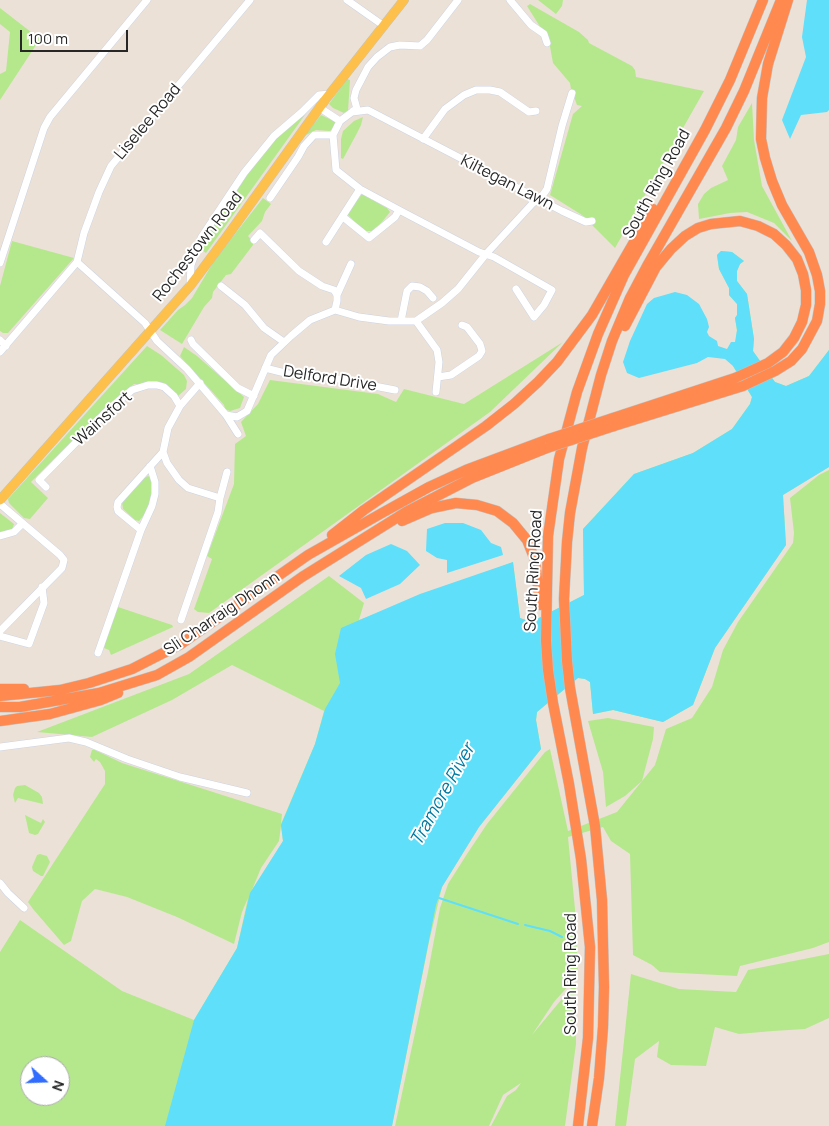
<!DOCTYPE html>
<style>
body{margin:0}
#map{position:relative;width:829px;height:1126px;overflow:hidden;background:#ece1d7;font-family:Manrope,sans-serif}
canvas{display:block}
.north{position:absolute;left:20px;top:1056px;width:50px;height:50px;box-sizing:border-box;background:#fff;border:1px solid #a9a9a9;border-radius:50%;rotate:110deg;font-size:14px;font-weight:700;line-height:20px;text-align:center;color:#272727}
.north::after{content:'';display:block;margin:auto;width:18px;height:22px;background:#316cff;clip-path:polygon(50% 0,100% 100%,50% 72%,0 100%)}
.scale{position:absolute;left:20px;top:30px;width:108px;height:22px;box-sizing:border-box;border:2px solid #272727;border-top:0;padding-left:6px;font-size:15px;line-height:18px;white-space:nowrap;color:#272727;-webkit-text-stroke:4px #fff;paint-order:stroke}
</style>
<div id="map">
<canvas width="829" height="1126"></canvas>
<div class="north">N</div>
<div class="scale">100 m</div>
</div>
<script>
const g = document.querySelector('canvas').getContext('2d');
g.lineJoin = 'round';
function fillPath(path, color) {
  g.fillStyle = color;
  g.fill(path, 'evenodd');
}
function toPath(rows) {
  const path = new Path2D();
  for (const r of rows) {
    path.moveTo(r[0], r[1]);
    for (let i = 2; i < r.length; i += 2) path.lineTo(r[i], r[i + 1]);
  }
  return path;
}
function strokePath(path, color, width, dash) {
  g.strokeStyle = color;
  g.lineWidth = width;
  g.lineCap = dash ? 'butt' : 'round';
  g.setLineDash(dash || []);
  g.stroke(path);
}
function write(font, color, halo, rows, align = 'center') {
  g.font = font + ' Manrope,sans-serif';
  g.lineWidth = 4;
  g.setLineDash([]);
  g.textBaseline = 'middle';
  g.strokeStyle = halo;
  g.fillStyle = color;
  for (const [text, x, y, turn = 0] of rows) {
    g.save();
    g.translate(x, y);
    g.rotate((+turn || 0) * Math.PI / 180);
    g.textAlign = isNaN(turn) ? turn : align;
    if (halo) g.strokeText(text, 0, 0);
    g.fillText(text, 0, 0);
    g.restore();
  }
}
const green = toPath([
 [538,0,563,0,562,6,556,14],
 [530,4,579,32,588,40,589,43,632,66,635,70,636,77,704,91,615,248,582,215,550,195,573,114,582,106,577,105,574,97,575,93,571,89,570,83,553,63,549,41,527,6],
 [0,8,40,39,0,100,0,74,6,71,10,32,0,24],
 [347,79,350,80,348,111,344,113,333,108,329,104],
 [752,103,754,140,762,186,792,241,774,223,747,212,730,213,699,219,698,204,704,194,711,188,728,180,722,166,736,140,738,127],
 [312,105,206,253,202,250,204,236,246,173,276,137],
 [321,115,336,122,336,127,330,131,316,130,304,136],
 [363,117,361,125,356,135,343,159,341,158,341,139,343,131,354,121],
 [362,194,387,208,390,212,382,222,372,231,364,231,347,214],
 [263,198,271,204,265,212,262,221,248,236,253,242,253,245,231,274,226,275,213,292,212,298,204,307,182,344,160,330,178,310,185,305,192,298,214,261],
 [12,241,74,258,8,333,3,333,0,331,0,286],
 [721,251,732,252,744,261,740,264,737,271,737,281,747,294,754,339,753,351,775,382,786,386,809,376,829,350,829,467,783,495,786,545,715,648,693,705,663,722,613,710,593,714,590,682,585,679,578,678,537,712,536,720,541,749,479,827,442,887,429,942,392,1126,0,1126,0,952,20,920,122,991,194,1020,237,948,248,898,242,912,234,944,177,917,127,897,95,889,82,901,71,941,64,945,33,909,28,902,105,784,105,771,100,762,96,759,94,762,90,757,92,750,95,750,122,763,282,814,281,824,315,744,324,711,232,665,172,700,92,737,37,732,189,674,329,576,364,603,359,620,513,562,520,618,531,622,584,595,583,529,634,474,693,453,732,429,750,404,752,397,733,366,737,331,735,318,737,315,737,304,729,295,729,288,719,269,717,255],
 [281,826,283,841,252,890,261,868,279,841],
 [30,1066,60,1066,60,1096,30,1096],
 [563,342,490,412,209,613,198,612,194,609,212,559,207,556,234,484,235,444,246,436,241,422,258,404,270,380,378,394,396,402,404,389,464,404],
 [147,346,161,355,184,375,187,381,186,389,178,396,168,386,161,382,148,385,134,384,109,404,31,482,48,498,30,519,24,518,9,503,8,499],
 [184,347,197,356,244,397,240,408,230,411,225,409,224,405,180,356],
 [829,470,829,942,813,948,740,966,737,976,660,972,652,965,633,955,630,854,611,841,603,827,568,837,575,909,578,975,554,1002,532,1035,576,982,576,1044,565,1126,491,1126,507,1096,516,1090,521,1083,503,1095,489,1126,395,1126,428,972,440,908,448,884,467,854,487,824,545,752,550,749,568,831,617,812,655,765,666,729,692,718,712,687,723,650,738,622,793,543,794,533,790,498,819,475],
 [148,476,151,478,153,488,150,504,145,514,139,521,135,520,123,509,122,502,142,479],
 [0,513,14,524,12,530,0,532],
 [118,607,172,625,173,627,111,655,109,650,104,648,105,643],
 [608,718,654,727,653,739,642,781,625,796,606,807,603,772,588,721],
 [25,785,39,793,42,797,43,804,18,798,15,803,13,795,15,788,17,786],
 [25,815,41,823,43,819,45,822,38,834,35,835,29,833],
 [40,854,47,856,50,862,43,876,41,876,33,871,32,867,37,855],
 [829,954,829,1018,805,1029,773,1031,739,1034,715,1027,706,1066,671,1065,657,1057,659,1041,635,1059,626,1126,615,1126,631,974,679,989,736,992,748,970]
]);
const water = toPath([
 [807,0,829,0,829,110,827,112,801,115,790,139,782,120,806,57,802,37],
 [721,251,732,252,744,261,740,264,737,271,737,281,747,294,754,339,753,351,775,382,786,386,809,376,829,350,829,467,783,495,786,545,715,648,693,705,663,722,613,710,593,714,590,682,585,679,578,678,537,712,536,720,541,749,479,827,442,887,436,905,392,1126,165,1126,194,1020,237,948,250,893,283,841,281,825,315,744,325,709,340,683,335,654,341,628,420,594,513,562,520,618,531,622,584,595,583,529,634,474,693,453,732,429,750,404,752,397,733,366,725,359,708,357,697,363,639,378,627,373,623,362,630,341,647,304,654,298,675,292,687,295,699,304,707,319,709,327,707,332,709,336,717,341,718,346,727,349,731,342,735,342,737,330,735,318,737,315,737,304,729,295,729,288,719,269,717,255],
 [445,523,463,523,481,530,491,543,501,547,503,555,447,573,447,560,437,558,426,551,427,529],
 [391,544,407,551,420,565,400,584,366,599,361,588,339,576,366,555]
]);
const stream = toPath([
 [439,898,518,924],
 [525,925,550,931,562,937]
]);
const minor = toPath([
 [347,0,384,26],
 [510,0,531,25,544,34,547,43],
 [320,108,340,121],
 [353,111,357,109,354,98,356,90,368,67,377,57,390,47,400,45,420,46,427,40,458,0],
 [423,139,445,109,464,95,476,90,490,90,500,92,529,112,536,111],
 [270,198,298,157,304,146,314,135,333,135],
 [343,217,369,238,395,217,399,210],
 [326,242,360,189],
 [77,262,145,323,157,341,187,369,226,415,238,434],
 [0,263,44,128,50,117,147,0],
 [190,286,191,265,201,238,244,173,274,136,302,112,319,95,330,94],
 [221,286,245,305,264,328,284,342],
 [516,289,534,317,544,305,552,290,494,257,479,252,399,210,360,189,336,170,333,135,340,121,352,112,368,110,562,211,586,222,592,221],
 [337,295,351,264],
 [335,310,359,317,389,321,416,321,442,303,458,289,486,254,533,203,540,199,547,189,562,126,572,93],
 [401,321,407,291,412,286,420,287,427,291,433,298],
 [416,321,437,350,439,362,436,392],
 [0,340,6,346],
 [191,340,193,344,238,388,254,396],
 [0,352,77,262,84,233,99,192,111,166,250,0],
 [265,368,289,374,312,374,395,390],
 [438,377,451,375,479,356,482,351,480,344,467,327,462,325],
 [180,406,168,428,163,452,167,463,179,480,188,488,220,498],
 [226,415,237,417,247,411,271,355,291,336,310,320,335,310,337,301,337,295,334,290,322,286,299,271,260,233,254,240],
 [46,487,39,480,108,410,132,390,148,385,157,385,164,387,174,396,180,406,200,383],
 [0,504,60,555,64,560,62,568,0,631],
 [141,530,118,511,117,507,118,502,163,452],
 [0,536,14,532,22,524],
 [181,620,218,512,220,498,227,472],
 [0,636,29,644,44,603,42,587],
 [98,653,141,530,152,506,155,494,155,482,150,466],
 [0,747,69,738,86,742,127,759,180,777,247,793],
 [0,883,8,893,24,908]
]);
const major = toPath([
 [0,500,190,286,228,235,325,100,404,0]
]);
const highway = toPath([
 [613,418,735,378,768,363,783,352,794,338,802,322,806,305,806,290,803,274,797,259,786,245,774,234,758,226,740,221,711,224,698,228,685,236,671,249,656,267,625,326],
 [614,426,743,386,775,371,791,361,802,349,817,321,820,304,820,291,817,275,809,252,782,205,772,181,765,158,761,139,762,98,768,64,788,0],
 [402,521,432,508,456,503,477,505,497,511,513,523,527,540,535,560,540,605],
 [332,535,364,510,486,426,514,404,538,382,557,362,592,315,653,209],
 [0,689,24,689],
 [0,696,60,690,89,683,132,669,181,644,308,555,382,513,429,487,466,470,549,439],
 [0,707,20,707,99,693,157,675,189,657,302,577,406,512,472,478,547,448],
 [0,721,50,714,101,700,118,693],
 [578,1126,588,1038,590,947,581,859,569,784,553,703,548,670,546,641,548,536,559,459,577,392,598,334,624,275,705,130,730,80,763,0],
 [592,1126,599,1078,603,1027,604,987,602,900,595,826,570,688,567,661,564,599,567,542,570,513,582,448,601,375,612,341,630,298,647,266,726,128,744,91,781,0]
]);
const highwayBridge = toPath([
 [549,439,613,418],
 [547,448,614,426]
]);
const streetNames = [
 ["Liselee Road",148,122,-50],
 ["Kiltegan Lawn",507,183,27],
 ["South Ring Road",657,184,-61],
 ["Rochestown Road",198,247,-52],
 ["Delford Drive",330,379,9],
 ["Wainsfort",103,419,-42],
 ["South Ring Road",534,571,-87],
 ["Sli Charraig Dhonn",222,614,-34],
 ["South Ring Road",572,974,-90]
];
const waterNames = [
 ["Tramore River",443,795,-61]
];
fillPath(green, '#b5e88d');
fillPath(water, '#5fdff9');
strokePath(stream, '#5fdff9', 2);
strokePath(minor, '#ccd3e2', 8);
strokePath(major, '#c3c3c3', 10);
strokePath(highway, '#c3c3c3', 11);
strokePath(minor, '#fff', 7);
strokePath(major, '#fdc14b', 9);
strokePath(highway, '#ff894f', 10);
strokePath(highwayBridge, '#c3c3c3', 11, []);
strokePath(highwayBridge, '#ff894f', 10);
write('16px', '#272727', '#fff', streetNames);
write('italic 18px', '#017aa1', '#fff', waterNames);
</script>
